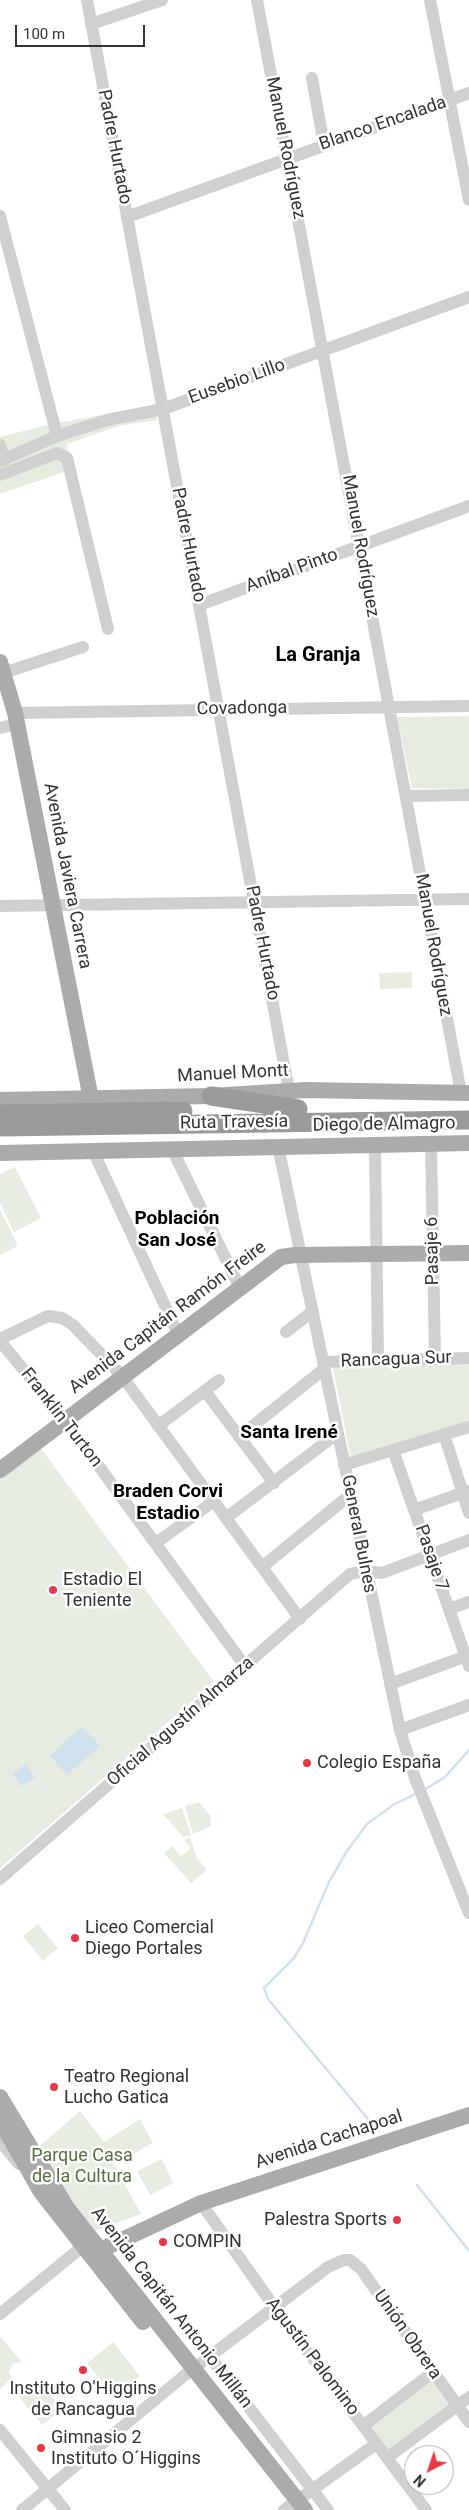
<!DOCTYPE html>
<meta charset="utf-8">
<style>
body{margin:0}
#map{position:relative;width:469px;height:2510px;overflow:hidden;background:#fff;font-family:Roboto,sans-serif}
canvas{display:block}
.north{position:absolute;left:404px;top:2445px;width:50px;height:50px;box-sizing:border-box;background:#fff;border:1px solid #adadad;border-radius:50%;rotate:221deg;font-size:14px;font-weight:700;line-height:20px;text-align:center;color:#333}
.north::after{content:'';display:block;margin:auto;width:18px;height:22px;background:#e63946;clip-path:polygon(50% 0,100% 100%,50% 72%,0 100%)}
.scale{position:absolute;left:15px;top:25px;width:130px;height:22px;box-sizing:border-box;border:2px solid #333;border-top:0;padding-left:6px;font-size:15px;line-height:18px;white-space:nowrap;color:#333;-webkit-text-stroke:4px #fff;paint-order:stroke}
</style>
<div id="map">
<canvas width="469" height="2510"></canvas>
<div class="north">N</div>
<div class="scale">100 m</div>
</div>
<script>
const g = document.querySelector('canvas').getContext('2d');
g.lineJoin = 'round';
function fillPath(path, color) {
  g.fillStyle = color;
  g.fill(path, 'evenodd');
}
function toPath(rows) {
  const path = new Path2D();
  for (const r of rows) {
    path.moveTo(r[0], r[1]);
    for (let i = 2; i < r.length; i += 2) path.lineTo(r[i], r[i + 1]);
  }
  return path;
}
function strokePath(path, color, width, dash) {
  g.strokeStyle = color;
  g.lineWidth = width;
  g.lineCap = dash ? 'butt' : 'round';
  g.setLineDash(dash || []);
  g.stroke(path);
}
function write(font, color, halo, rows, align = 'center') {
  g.font = font + ' Roboto,sans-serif';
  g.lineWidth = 5;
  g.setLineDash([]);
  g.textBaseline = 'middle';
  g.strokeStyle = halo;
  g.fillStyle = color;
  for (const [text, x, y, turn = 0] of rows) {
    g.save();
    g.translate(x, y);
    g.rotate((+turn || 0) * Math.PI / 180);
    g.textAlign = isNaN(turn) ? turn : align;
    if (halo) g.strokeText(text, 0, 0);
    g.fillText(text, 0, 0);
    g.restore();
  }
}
const green = toPath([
 [154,406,157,420,119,426,67,444,73,469,0,494,0,437,51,424],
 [469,716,469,789,412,788,397,717],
 [412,972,412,988,380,989,379,973],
 [15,1167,41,1218,14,1232,0,1203,0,1174],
 [0,1209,18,1246,0,1255],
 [469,1361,469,1432,352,1464,332,1364],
 [39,1446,214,1682,0,1868,0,1476],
 [199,1802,210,1815,211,1826,193,1834,185,1806],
 [182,1808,191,1835,183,1837,163,1814],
 [190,1837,197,1858,207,1870,191,1883,164,1853,172,1846,181,1856,191,1848,184,1840],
 [38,1924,58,1948,43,1961,23,1936],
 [80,2111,104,2142,140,2119,153,2143,114,2164,141,2214,92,2232,37,2148],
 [162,2159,173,2183,150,2195,137,2171],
 [0,2336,22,2362,13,2364,9,2372,12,2378,0,2389],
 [113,2342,140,2376,114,2396,87,2363],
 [37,2378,62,2409,42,2425,17,2394],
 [432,2378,452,2407,388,2452,369,2425]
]);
const water = toPath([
 [82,1726,100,1746,67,1775,50,1756],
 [26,1764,35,1778,21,1786,13,1773]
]);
const stream = toPath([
 [424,1790,445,1777,469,1750],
 [378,2131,268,1999,264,1988,294,1958,303,1943,329,1882,347,1851,367,1824,393,1805,417,1793],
 [417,2185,469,2251]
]);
const minor = toPath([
 [87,0,289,1091],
 [257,0,461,1093],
 [430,0,469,200],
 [91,24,162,0],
 [312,78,324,145],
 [0,216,57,436],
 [127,217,469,93],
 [0,445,4,460],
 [0,461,57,436,107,420,163,409,469,297],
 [0,475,57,453,67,458,108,629],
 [199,605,469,506],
 [0,674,83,647],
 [15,713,469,706],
 [0,728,17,724],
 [407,796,469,795],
 [0,906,469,899],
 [431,1144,435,1359],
 [375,1145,378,1360],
 [278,1146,400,1730,415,1778,469,1913],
 [173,1151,240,1288],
 [94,1153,178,1334],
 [286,1332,313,1311],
 [0,1339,48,1316,62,1318,73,1325,122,1376,300,1619],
 [0,1341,65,1420,245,1666],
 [323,1362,469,1358],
 [205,1391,274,1483],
 [158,1426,219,1380],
 [444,1434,469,1513],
 [239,1437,324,1369],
 [393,1450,469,1666],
 [344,1465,469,1427],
 [414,1510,468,1491],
 [226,1518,338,1433],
 [156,1543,214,1501],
 [262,1567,350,1495],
 [449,1609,469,1602],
 [390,1684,469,1655],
 [400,1730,469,1705],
 [0,1879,350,1574,365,1571,382,1573,469,1540],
 [0,2141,19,2164],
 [201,2203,275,2308,426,2510],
 [0,2314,82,2247],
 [210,2357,328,2510],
 [363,2426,433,2372],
 [0,2430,65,2510],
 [387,2458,469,2397],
 [22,2510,185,2375,328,2267,344,2260,350,2260,361,2269,469,2422],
 [284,2510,376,2444]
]);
const major = toPath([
 [0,662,15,713,91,1099],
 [0,1100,211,1096,306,1090,469,1093],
 [0,1153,469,1143],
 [0,1470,281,1257,295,1255,469,1253],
 [0,2097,67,2208,305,2510],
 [0,2120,41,2192,143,2322],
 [92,2254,201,2203,469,2115]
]);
const highway = toPath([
 [211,1096,298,1109],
 [0,1114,183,1111],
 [0,1127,469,1120]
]);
const markers = [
 [53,1590,5,"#e63946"],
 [307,1763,5,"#e63946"],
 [75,1938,5,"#e63946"],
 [54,2087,5,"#e63946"],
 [397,2220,5,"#e63946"],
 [163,2242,5,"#e63946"],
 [83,2370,5,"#e63946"],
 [41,2448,5,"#e63946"]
];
const streetNames = [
 ["Blanco Encalada",383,124,-19],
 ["Padre Hurtado",114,147,79],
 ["Manuel Rodríguez",285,148,79],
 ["Eusebio Lillo",237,382,-20],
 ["Padre Hurtado",188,545,79],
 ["Manuel Rodríguez",360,546,80],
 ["Aníbal Pinto",292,571,-20],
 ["Covadonga",242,709,-1],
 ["Avenida Javiera Carrera",67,876,79],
 ["Padre Hurtado",262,943,79],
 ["Manuel Rodríguez",433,945,80],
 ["Manuel Montt",233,1074,-3],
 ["Ruta Travesía",234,1123,-1],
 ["Diego de Almagro",384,1125,-1],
 ["Pasaje 6",433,1251,-91],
 ["Avenida Capitán Ramón Freire",168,1318,-37],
 ["Rancagua Sur",396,1360,-2],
 ["Franklin Turton",61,1418,52],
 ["General Bulnes",358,1534,79],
 ["Pasaje 7",431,1558,71],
 ["Oficial Agustín Almarza",181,1722,-41],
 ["Avenida Cachapoal",329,2140,-18],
 ["Avenida Capitán Antonio Millán",171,2308,52],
 ["Unión Obrera",407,2335,55],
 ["Agustín Palomino",312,2357,53]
];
const poiNames = [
 ["Estadio El",63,1580],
 ["Teniente",63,1601],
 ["Colegio España",317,1763],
 ["Liceo Comercial",85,1928],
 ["Diego Portales",85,1949],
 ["Teatro Regional",64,2077],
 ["Lucho Gatica",64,2098],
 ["Palestra Sports",387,2220,"right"],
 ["COMPIN",173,2242],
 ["Instituto O'Higgins",83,2389,"center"],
 ["de Rancagua",83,2410,"center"],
 ["Gimnasio 2",51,2438],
 ["Instituto O´Higgins",51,2459]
];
const parkNames = [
 ["Parque Casa",82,2156],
 ["de la Cultura",82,2177]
];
const neighbourhoodNames = [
 ["Población",177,1219],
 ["San José",177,1241],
 ["Santa Irené",289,1433],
 ["Braden Corvi",168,1492],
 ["Estadio",168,1514]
];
const quarterNames = [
 ["La Granja",318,656]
];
fillPath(green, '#e6ecdf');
fillPath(water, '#cfe2ee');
strokePath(stream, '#cfe2ee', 2.5);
strokePath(minor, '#d0d0d0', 12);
strokePath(major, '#ababab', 16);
strokePath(highway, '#9a9a9a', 19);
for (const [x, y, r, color] of markers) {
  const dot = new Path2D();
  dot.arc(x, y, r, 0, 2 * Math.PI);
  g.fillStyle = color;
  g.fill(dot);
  strokePath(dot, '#fff', 2);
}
write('18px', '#333', '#fff', streetNames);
write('18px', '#333', '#fff', poiNames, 'left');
write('18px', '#56703f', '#fff', parkNames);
write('bold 19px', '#000', '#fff', neighbourhoodNames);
write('bold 20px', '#000', '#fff', quarterNames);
</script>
